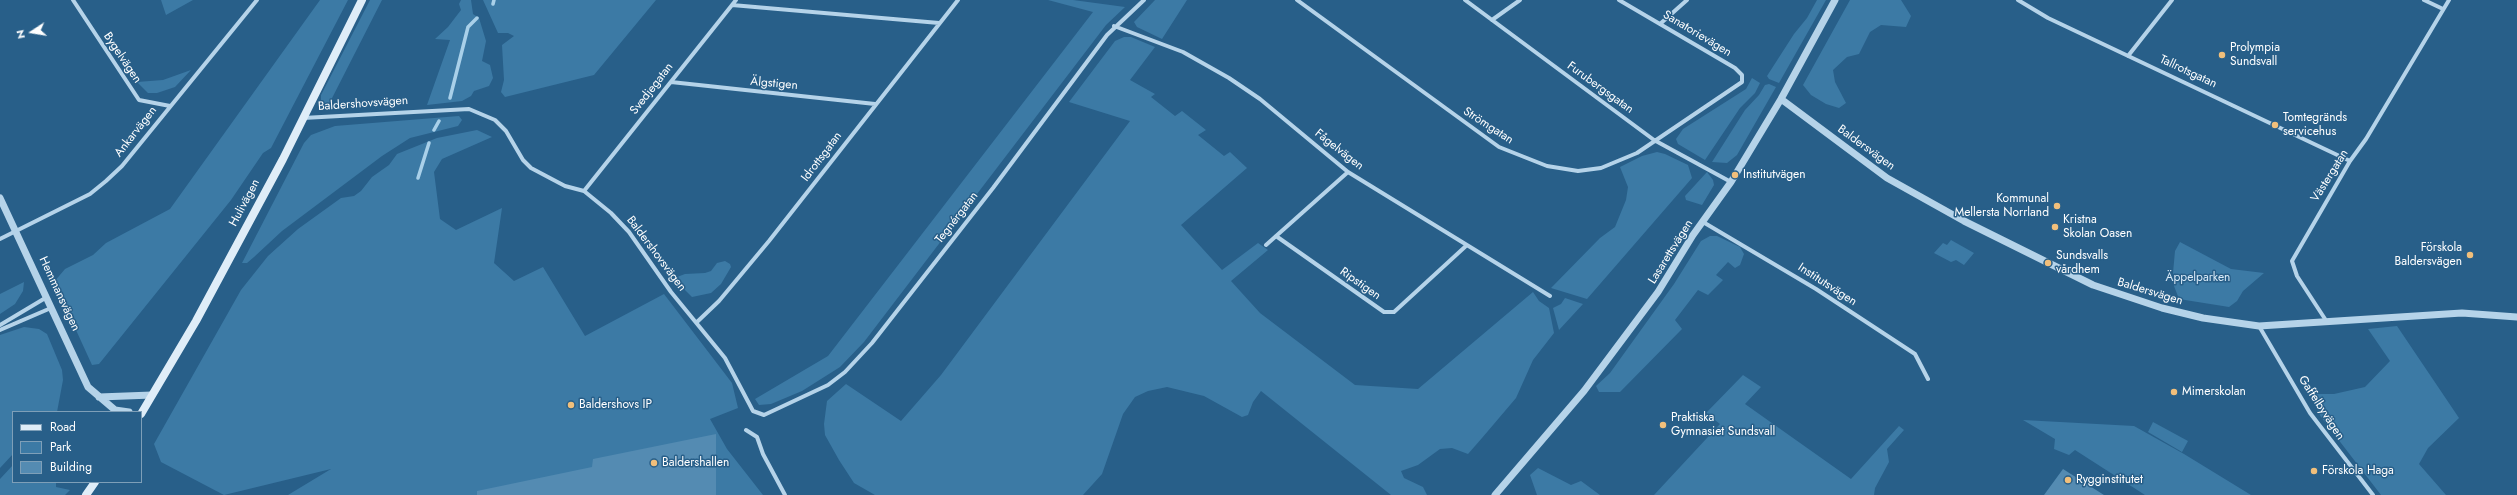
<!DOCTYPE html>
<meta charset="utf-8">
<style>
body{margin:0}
#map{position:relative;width:2517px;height:495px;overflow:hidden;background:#285f89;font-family:Jost,sans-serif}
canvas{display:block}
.legend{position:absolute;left:12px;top:411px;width:130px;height:72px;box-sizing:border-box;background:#285f89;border:1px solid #7e9fb8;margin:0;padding:5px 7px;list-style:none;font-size:12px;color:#fff}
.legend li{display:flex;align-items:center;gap:8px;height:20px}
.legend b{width:20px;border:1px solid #7e9fb8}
.north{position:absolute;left:12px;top:12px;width:40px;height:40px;-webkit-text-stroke:3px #285f89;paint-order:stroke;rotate:258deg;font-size:11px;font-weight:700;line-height:16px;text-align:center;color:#fff}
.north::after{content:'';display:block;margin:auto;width:14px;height:18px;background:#fff;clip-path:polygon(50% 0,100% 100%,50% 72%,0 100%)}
</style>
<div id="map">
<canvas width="2517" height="495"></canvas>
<ul class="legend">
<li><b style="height:5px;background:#dfedf8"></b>Road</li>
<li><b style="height:11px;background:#3c7aa5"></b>Park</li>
<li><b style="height:11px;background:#548bb2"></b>Building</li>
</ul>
<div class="north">N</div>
</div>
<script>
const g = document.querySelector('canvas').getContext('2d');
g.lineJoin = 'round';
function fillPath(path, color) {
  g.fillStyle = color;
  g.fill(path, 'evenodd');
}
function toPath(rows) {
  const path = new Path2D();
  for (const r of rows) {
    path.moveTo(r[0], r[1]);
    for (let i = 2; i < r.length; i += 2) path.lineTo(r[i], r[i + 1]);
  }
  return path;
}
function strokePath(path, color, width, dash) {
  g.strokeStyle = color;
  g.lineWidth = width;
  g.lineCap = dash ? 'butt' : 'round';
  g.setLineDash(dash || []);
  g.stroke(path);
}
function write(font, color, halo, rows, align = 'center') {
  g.font = font + ' Jost,sans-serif';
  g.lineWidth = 3;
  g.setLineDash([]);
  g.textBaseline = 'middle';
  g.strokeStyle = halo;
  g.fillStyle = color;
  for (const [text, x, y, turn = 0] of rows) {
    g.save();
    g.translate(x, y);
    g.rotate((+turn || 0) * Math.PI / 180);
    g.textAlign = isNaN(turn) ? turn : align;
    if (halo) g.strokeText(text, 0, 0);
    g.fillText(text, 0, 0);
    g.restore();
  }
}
const green = toPath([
 [161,0,193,0,166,15],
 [320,0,348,0,271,148,263,153,231,200,99,364,92,365,54,282,65,269,93,255,106,243,170,209],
 [370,0,382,0,328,106,321,101,321,95],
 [461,0,471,0,473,14,479,18,486,41,482,61,490,65,493,78,489,86,474,91,471,96,462,101,427,105,450,40,435,39,448,27,461,10,459,4],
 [483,0,656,0,594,75,505,97,501,92,504,80,502,45,514,36,508,33,498,33],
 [1048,0,1073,0,1125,7,1106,25,864,342,840,367,802,391,771,404,759,405,755,399,828,356,1093,12],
 [1155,0,1187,0,1162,39,1137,27,1134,22],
 [1817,0,1826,0,1779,83,1769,79,1767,76,1794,34,1807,18],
 [1850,0,1901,0,1911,16,1906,27,1881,25,1870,32,1859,54,1847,57,1833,70,1835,82,1846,103,1839,108,1826,104,1811,95,1803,85],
 [1124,37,1131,37,1155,47,1130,80,1155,94,1151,97,1175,116,1182,111,1206,130,1198,135,1224,156,1230,152,1247,168,1181,225,1222,270,1258,243,1268,250,1231,281,1260,313,1355,385,1418,389,1533,292,1539,301,1549,308,1554,333,1533,360,1516,398,1482,438,1468,454,1452,448,1440,449,1418,465,1401,471,1404,478,1423,487,1427,495,1391,495,1261,391,1253,402,1248,415,1242,417,1204,396,1167,387,1148,391,1135,397,1123,414,1102,474,1083,495,875,495,854,483,839,460,825,435,824,424,827,401,846,384,901,421,941,375,1130,121,1069,102,1115,41],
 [191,70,175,87,157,93,148,93,137,82,163,80],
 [1752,78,1760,83,1755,93,1740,108,1705,160,1678,144,1676,139,1683,129,1746,89],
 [1769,84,1776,87,1737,155,1727,163,1712,162,1745,110,1759,95,1765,85],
 [459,116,462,120,458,126,410,138,382,156,282,231,254,257,247,263,242,263,304,143,311,135,335,126],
 [477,130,492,137,442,159,434,172,440,219,456,230,502,208,494,263,514,281,543,267,585,336,664,294,732,383,738,408,710,419,727,449,763,495,288,495,331,469,224,495,161,462,154,444,241,290,268,256,298,229,341,198,354,196,361,191,372,177,389,165,397,154,437,138],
 [1657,152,1665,154,1688,165,1692,178,1587,299,1551,288,1600,238,1615,227,1626,200,1628,187,1620,167,1642,156],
 [1707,172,1713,180,1714,185,1702,205,1686,200,1685,196],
 [1710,236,1717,236,1740,247,1744,254,1740,265,1735,268,1728,262,1716,275,1723,280,1708,295,1698,290,1675,320,1682,329,1620,392,1599,392,1596,386,1610,373,1674,284,1701,241],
 [1951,240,1974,253,1964,265,1956,260,1951,262,1934,253,1943,243,1947,245],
 [2180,242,2231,269,2264,273,2243,291,2237,301,2229,307,2179,299,2174,286,2173,273,2175,251],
 [725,261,730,264,731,267,721,284,711,293,692,297,676,281,677,277,685,274,705,273,711,271,717,263],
 [24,282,23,291,15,304,0,314,0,294],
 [1565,298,1583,304,1559,330,1553,308,1561,304],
 [2397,326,2459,418,2428,448,2419,464,2446,495,2381,495,2321,417,2309,394,2334,394,2365,387,2390,361,2368,329],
 [24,327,39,329,47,334,62,370,63,380,57,412,13,412,13,454,0,468,0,335],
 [1743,375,1761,387,1745,404,1851,479,1899,426,1904,430,1887,449,1889,462,1875,488,1874,495,1654,495,1720,424,1706,413],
 [2023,420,2134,426,2184,454,2251,495,2145,495,2075,450,2069,455,2054,449,2055,439],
 [2153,422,2188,441,2182,452,2148,432],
 [13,465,13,482,56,482,56,487,70,490,65,495,0,495,0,479],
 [1538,468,1571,485,1581,481,1600,495,1537,495,1530,475]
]);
const stream = toPath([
 [493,4,494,0],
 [450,98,468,27,477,18],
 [434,130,439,121],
 [418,178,429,143]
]);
const building = toPath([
 [716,434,716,495,477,495,477,491,592,467,593,459],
 [2063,469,2104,495,2044,495]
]);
const minor = toPath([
 [73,0,139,100,170,106],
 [1297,0,1499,147,1547,166,1578,171,1601,168,1637,153,1742,82,1742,75,1735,68,1619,0],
 [1465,0,1654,140,1731,182],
 [2018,0,2048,18,2350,161],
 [2424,0,2443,9],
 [732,5,939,23],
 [1492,20,1520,0],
 [1660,24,1687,0],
 [1114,26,1183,52,1229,78,1260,99,1348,172,1550,296],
 [2128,56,2172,0],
 [671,82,875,104],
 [303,118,469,109,495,120,506,131,523,160,531,168,565,186,584,191,611,213,629,232,671,292,725,358,753,411,764,415,828,385,845,372,872,343,993,188,1107,35,1144,0],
 [584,191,736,0],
 [1703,222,1816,289,1915,354,1928,379],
 [1276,236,1384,312,1394,312,1467,245],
 [0,239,90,194,106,181,122,166,257,0],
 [1266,245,1348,172],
 [697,322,719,301,769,241,958,0],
 [2327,322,2297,276,2292,261,2350,161,2366,139,2449,0],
 [0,325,47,297],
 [2259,326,2310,413,2373,495],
 [0,330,51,308],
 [746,430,757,437,763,454,785,495]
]);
const tertiary = toPath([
 [1781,99,1887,178,1964,221,2093,285,2162,308,2203,318,2259,326,2462,313,2517,317],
 [0,198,88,387,115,410,129,412],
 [99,397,152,395],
 [1495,495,1584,391,1658,292,1693,235,1731,182,1781,99,1835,0]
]);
const secondary = toPath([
 [141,414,196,321,283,159,362,0],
 [86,495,95,482]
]);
const markers = [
 [2222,55,4,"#f1bf7b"],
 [2275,125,4,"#f1bf7b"],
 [1735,175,4,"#f1bf7b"],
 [2057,206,4,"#f1bf7b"],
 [2055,227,4,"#f1bf7b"],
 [2470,255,4,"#f1bf7b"],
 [2048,263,4,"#f1bf7b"],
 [2174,392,4,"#f1bf7b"],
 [571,405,4,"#f1bf7b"],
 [1663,425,4,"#f1bf7b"],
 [654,463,4,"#f1bf7b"],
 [2314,471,4,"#f1bf7b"],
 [2068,480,4,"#f1bf7b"]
];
const streetNames = [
 ["Sanatorievägen",1697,34,31],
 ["Bygelvägen",122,58,56],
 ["Tallrotsgatan",2188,72,25],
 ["Älgstigen",774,84,5],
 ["Furubergsgatan",1600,88,36],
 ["Svedjegatan",652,89,-52],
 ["Baldershovsvägen",363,104,-4],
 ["Strömgatan",1488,126,33],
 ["Ankarvägen",136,132,-52],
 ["Baldersvägen",1866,148,36],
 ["Fågelvägen",1339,150,38],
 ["Idrottsgatan",822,157,-53],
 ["Västergatan",2330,176,-58],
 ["Hulivägen",245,203,-62],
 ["Tegnérgatan",957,218,-52],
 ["Lasarettsvägen",1671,252,-58],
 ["Baldershovsvägen",656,254,53],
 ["Ripstigen",1360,284,35],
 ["Institutsvägen",1827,285,33],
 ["Baldersvägen",2150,292,17],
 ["Hemmansvägen",59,294,65],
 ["Gaffelbyvägen",2321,408,57]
];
const poiNames = [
 ["Prolympia",2230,48],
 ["Sundsvall",2230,62],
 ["Tomtegränds",2283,118],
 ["servicehus",2283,132],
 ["Institutvägen",1743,175],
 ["Kommunal",2049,199,"right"],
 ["Mellersta Norrland",2049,213,"right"],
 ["Kristna",2063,220],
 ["Skolan Oasen",2063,234],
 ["Förskola",2462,248,"right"],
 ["Baldersvägen",2462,262,"right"],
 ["Sundsvalls",2056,256],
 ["vårdhem",2056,270],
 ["Mimerskolan",2182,392],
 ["Baldershovs IP",579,405],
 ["Praktiska",1671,418],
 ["Gymnasiet Sundsvall",1671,432],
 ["Baldershallen",662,463],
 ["Förskola Haga",2322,471],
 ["Rygginstitutet",2076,480]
];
const parkNames = [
 ["Äppelparken",2198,278]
];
fillPath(green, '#3c7aa5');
strokePath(stream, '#a9d0e9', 3.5);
fillPath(building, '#548bb2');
strokePath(minor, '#b5d3e9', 4);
strokePath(tertiary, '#b5d3e9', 7);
strokePath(secondary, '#dfedf8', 8);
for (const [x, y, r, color] of markers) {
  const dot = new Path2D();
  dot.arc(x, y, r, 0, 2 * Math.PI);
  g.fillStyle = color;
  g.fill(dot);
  strokePath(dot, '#285f89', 1.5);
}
write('12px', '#fff', '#285f89', streetNames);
write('12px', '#fff', '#285f89', poiNames, 'left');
write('12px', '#d9eaf7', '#285f89', parkNames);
</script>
